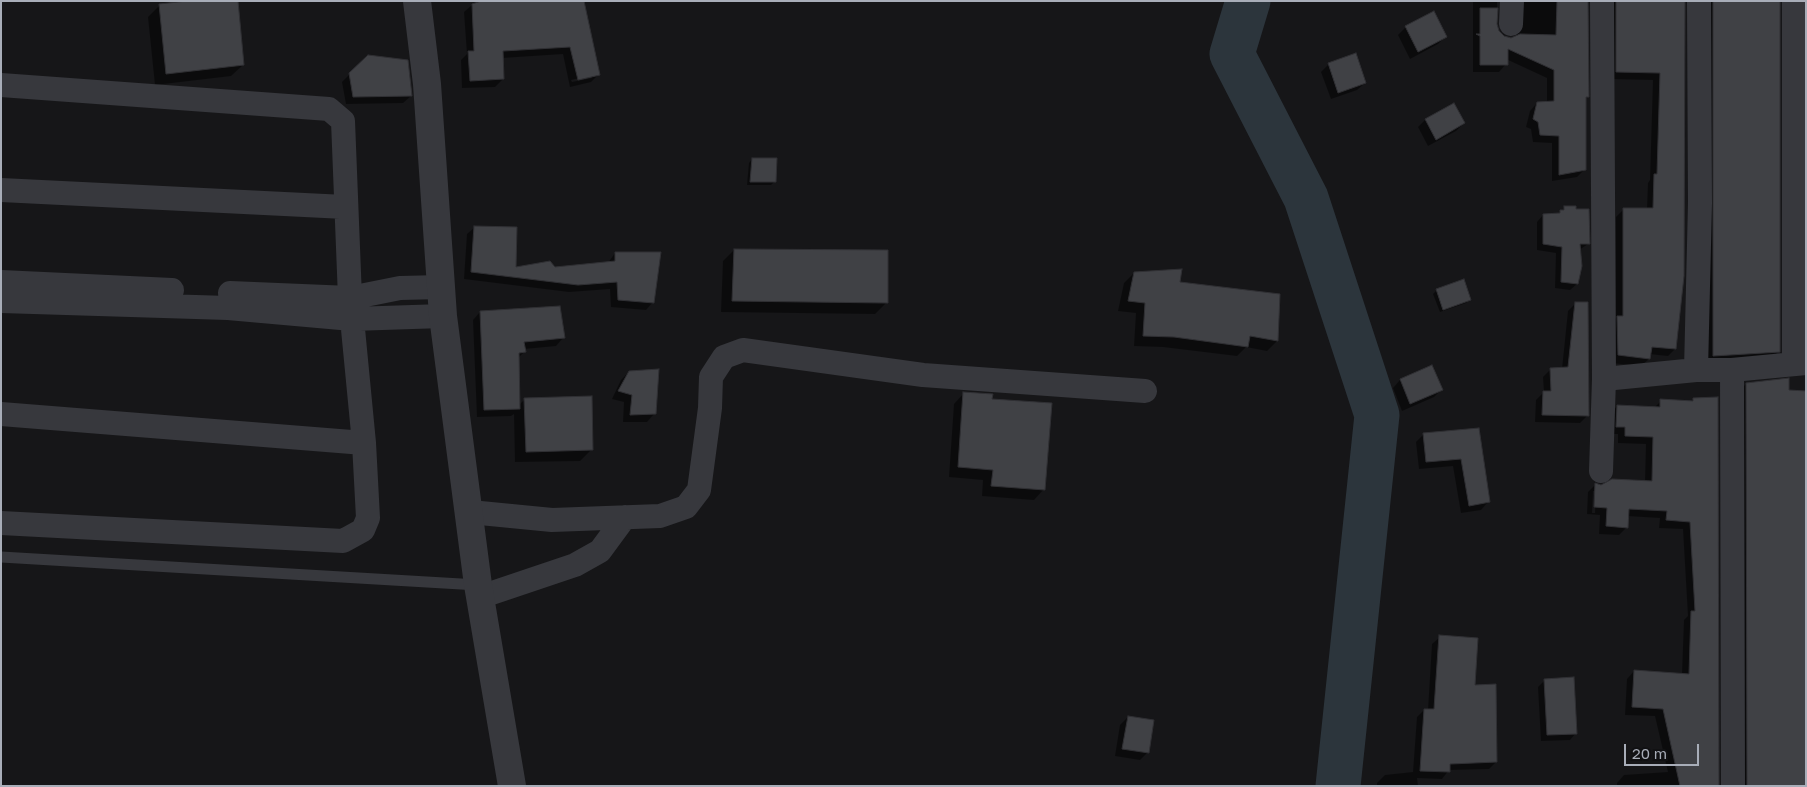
<!DOCTYPE html>
<style>
body{margin:0}
#map{position:relative;width:1807px;height:787px;overflow:hidden;background:#161618;font-family:"Golos Text",sans-serif}
canvas{display:block}
.frame{position:absolute;inset:0;border:2px solid #a8adb8;pointer-events:none}
.scale{position:absolute;left:1624px;top:744px;width:75px;height:22px;box-sizing:border-box;border:2px solid #a8adb8;border-top:0;padding-left:6px;font-size:15px;line-height:18px;white-space:nowrap;color:#a8adb8;-webkit-text-stroke:4px #111113;paint-order:stroke}
</style>
<div id="map">
<canvas width="1807" height="787"></canvas>
<div class="frame"></div>
<div class="scale">20 m</div>
</div>
<script>
const g = document.querySelector('canvas').getContext('2d');
g.lineJoin = 'round';
function fillPath(path, color) {
  g.fillStyle = color;
  g.fill(path, 'evenodd');
}
function toPath(rows) {
  const path = new Path2D();
  for (const r of rows) {
    path.moveTo(r[0], r[1]);
    for (let i = 2; i < r.length; i += 2) path.lineTo(r[i], r[i + 1]);
  }
  return path;
}
function strokePath(path, color, width, dash) {
  g.strokeStyle = color;
  g.lineWidth = width;
  g.lineCap = dash ? 'butt' : 'round';
  g.setLineDash(dash || []);
  g.stroke(path);
}
const shadow = toPath([
 [582,1,599,74,591,82,570,87,563,54,502,58,503,79,495,87,462,88,461,60,467,54,464,12,472,5],
 [592,75,592,78,572,82,571,80],
 [1459,1,1497,1,1498,31,1510,39,1515,38,1518,33,1516,1,1587,1,1588,96,1584,99,1584,170,1577,177,1552,181,1552,143,1533,142,1531,129,1526,127,1530,111,1537,103,1547,103,1547,78,1506,59,1506,64,1499,72,1473,72,1473,1],
 [1604,1,1684,1,1675,349,1668,356,1649,354,1649,359,1641,366,1611,363,1610,324,1616,318,1616,217,1624,209,1647,209,1648,183,1650,180,1653,80,1609,79],
 [1703,1,1779,1,1779,351,1771,359,1706,363],
 [160,5,243,65,231,76,155,85,148,17],
 [1406,27,1446,36,1438,44,1410,59,1398,35],
 [1329,64,1365,83,1357,90,1331,99,1321,72],
 [350,74,411,96,403,103,346,104,342,82],
 [1425,120,1464,123,1456,131,1428,146,1418,127],
 [752,159,775,181,771,185,747,185,749,163],
 [1565,208,1588,244,1579,250,1577,284,1570,290,1555,288,1556,253,1537,250,1537,222,1543,215,1557,214],
 [475,227,515,268,554,268,608,263,615,253,653,302,646,310,611,307,610,289,569,292,464,279,467,234],
 [734,250,886,303,875,314,721,312,723,261],
 [1134,273,1179,283,1277,341,1267,351,1246,347,1237,356,1163,347,1134,346,1136,313,1118,311,1124,283],
 [1437,290,1469,300,1466,303,1440,312,1433,294],
 [1576,303,1588,415,1580,423,1535,422,1536,400,1544,392,1543,377,1551,369,1562,369,1568,311],
 [480,312,563,338,556,346,524,349,524,352,518,358,519,405,525,399,592,449,580,461,515,462,514,414,511,416,477,417,473,320],
 [1431,367,1441,390,1434,397,1402,411,1393,388,1400,380],
 [629,372,654,414,647,422,623,422,624,402,612,399,621,380],
 [1746,384,1788,392,1806,786,1740,786,1739,391],
 [964,393,991,400,1044,489,1034,500,982,496,983,480,949,477,954,404],
 [1694,399,1718,786,1617,786,1617,783,1624,775,1668,772,1655,716,1625,715,1627,679,1634,671,1682,674,1684,620,1688,616,1683,529,1659,528,1660,518,1627,516,1627,527,1619,535,1599,534,1600,515,1587,514,1588,492,1595,485,1601,486,1645,482,1646,444,1618,443,1618,434,1609,434,1610,414,1617,406,1654,408,1661,401,1690,402],
 [1593,491,1596,491,1595,513,1592,513],
 [1478,429,1488,502,1481,510,1461,513,1453,466,1419,469,1416,442,1424,434],
 [1440,637,1496,762,1489,769,1449,770,1442,779,1417,778,1418,786,1377,786,1377,783,1385,775,1413,772,1417,717,1424,710,1428,710,1432,644],
 [1545,680,1576,733,1570,740,1541,741,1538,687],
 [1128,717,1148,752,1140,760,1115,756,1120,725]
]);
const river = toPath([
 [1248,1,1232,54,1306,198,1377,415,1338,786]
]);
const building = toPath([
 [187,1,238,1,244,65,166,74,159,4,187,1],
 [481,1,584,1,600,75,578,80,570,47,503,51,504,79,470,81,468,51,474,51,472,4,481,1],
 [1557,1,1588,1,1589,97,1586,97,1586,170,1559,175,1559,136,1540,135,1538,122,1533,119,1537,102,1554,101,1554,70,1508,49,1508,65,1480,65,1480,36,1476,34,1480,34,1480,8,1498,8,1497,24,1499,31,1504,36,1511,38,1520,34,1556,35,1557,1],
 [1616,1,1685,1,1684,276,1676,349,1652,347,1650,359,1618,355,1617,316,1623,316,1623,208,1653,208,1654,174,1657,174,1660,73,1616,72,1616,1],
 [1713,1,1780,1,1780,352,1713,356,1713,1],
 [1434,11,1447,37,1418,52,1405,26,1434,11],
 [1356,53,1366,83,1338,93,1328,63,1356,53],
 [368,55,408,60,412,96,353,97,349,73,368,55],
 [1454,103,1465,123,1436,140,1425,119,1454,103],
 [752,158,777,158,776,182,750,182,752,158],
 [1564,206,1576,206,1576,209,1589,209,1590,244,1580,244,1582,266,1578,284,1561,282,1562,247,1543,244,1543,214,1560,213,1560,210,1564,210,1564,206],
 [474,226,517,227,516,267,550,261,555,267,615,261,615,252,661,252,654,303,618,300,617,282,578,285,471,272,474,226],
 [734,249,888,250,888,303,732,301,734,249],
 [1182,269,1180,282,1280,294,1278,341,1250,336,1248,347,1174,337,1143,336,1145,303,1128,301,1134,272,1182,269],
 [1464,279,1471,300,1443,310,1436,289,1464,279],
 [1575,302,1588,302,1589,416,1542,415,1543,391,1551,391,1550,368,1568,367,1575,302],
 [560,306,565,338,524,342,526,352,519,353,520,409,484,410,480,311,560,306],
 [1432,365,1443,390,1410,404,1400,379,1432,365],
 [659,369,656,414,630,415,632,395,618,391,629,371,659,369],
 [1789,378,1789,390,1806,391,1806,786,1747,786,1746,383,1789,378],
 [963,392,993,394,992,399,1052,403,1045,490,991,486,993,470,958,467,963,392],
 [592,396,593,450,526,452,524,398,592,396],
 [1718,397,1719,786,1680,786,1663,709,1632,707,1634,670,1689,674,1691,611,1695,611,1690,522,1666,520,1667,511,1629,509,1628,528,1606,526,1607,508,1594,507,1595,483,1601,485,1612,479,1652,481,1653,437,1625,436,1625,427,1616,427,1617,405,1660,407,1660,399,1693,401,1693,398,1718,397],
 [1479,428,1490,502,1469,506,1461,459,1426,462,1423,433,1479,428],
 [1439,635,1478,638,1475,685,1496,684,1497,762,1450,764,1450,772,1420,771,1424,709,1434,709,1439,635],
 [1574,677,1577,734,1547,735,1544,679,1574,677],
 [1128,716,1154,720,1149,753,1122,749,1128,716]
]);
const service = toPath([
 [1,557,478,585]
]);
const minor = toPath([
 [1602,1,1604,379],
 [1511,24,1512,1],
 [1,85,329,109,343,121,350,298,364,443,1,414],
 [1,190,345,207],
 [1,282,172,290],
 [230,293,350,298,400,288,441,287],
 [1,301,228,308,352,319,443,316],
 [1794,364,1794,1],
 [1696,370,1700,203,1699,1],
 [1732,370,1733,786],
 [1601,471,1604,379,1696,370,1732,370,1806,363],
 [470,512,552,520,660,516,686,507,699,490,710,408,711,377,724,357,743,350,923,375,1145,391],
 [1,523,343,541,363,530,368,518,364,443],
 [480,597,575,565,600,551,625,517]
]);
const tertiary = toPath([
 [417,1,427,84,443,316,478,585,512,786]
]);
fillPath(shadow, '#0007');
strokePath(river, '#2c353c', 45);
fillPath(building, '#404145');
strokePath(building, '#303034', 1);
strokePath(service, '#37383d', 11);
strokePath(minor, '#37383d', 24);
strokePath(tertiary, '#37383d', 28);
</script>
